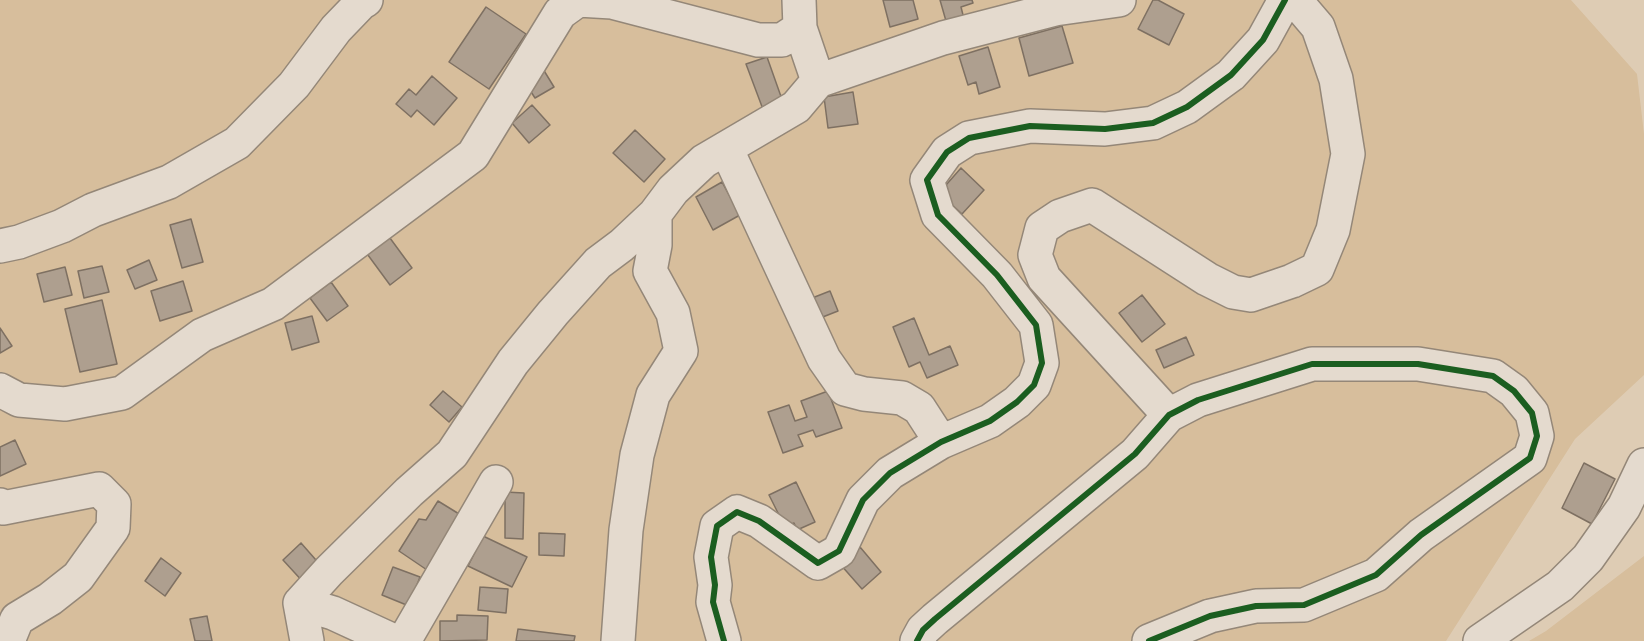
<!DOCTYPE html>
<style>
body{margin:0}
canvas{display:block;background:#deccb4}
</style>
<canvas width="1644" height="641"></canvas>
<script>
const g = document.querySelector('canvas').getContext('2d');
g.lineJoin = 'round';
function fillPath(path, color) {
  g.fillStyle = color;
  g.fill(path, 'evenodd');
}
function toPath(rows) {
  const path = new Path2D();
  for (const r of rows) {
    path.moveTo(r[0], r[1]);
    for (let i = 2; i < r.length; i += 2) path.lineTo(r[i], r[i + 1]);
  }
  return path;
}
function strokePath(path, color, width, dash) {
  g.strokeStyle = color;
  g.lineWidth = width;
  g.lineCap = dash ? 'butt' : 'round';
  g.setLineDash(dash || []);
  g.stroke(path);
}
const green = toPath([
 [0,0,1571,0,1637,74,1644,134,1644,375,1575,439,1446,641,0,641],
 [1644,556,1644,641,1529,641,1546,631]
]);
const building = toPath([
 [883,0,913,0,918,19,890,27,883,0],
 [940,0,972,0,973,3,961,7,965,23,948,28,940,0],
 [1153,0,1158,0,1184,14,1169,45,1138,29,1153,0],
 [486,7,526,34,489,89,449,62,486,7],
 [1062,26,1073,63,1029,76,1019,38,1062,26],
 [988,47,1000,87,979,94,976,82,968,85,959,56,988,47],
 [767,57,784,105,764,112,746,64,767,57],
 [543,69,554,87,535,98,524,81,543,69],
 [432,76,457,98,434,125,417,110,411,117,396,104,409,89,416,95,432,76],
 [853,92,858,124,828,128,824,97,853,92],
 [532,105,550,125,529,143,512,123,532,105],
 [635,130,665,159,644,182,613,153,635,130],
 [961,168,984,190,962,214,939,193,961,168],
 [722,182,740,215,713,230,696,197,722,182],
 [191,219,203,262,182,268,170,225,191,219],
 [387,234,412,268,390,285,365,251,387,234],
 [149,260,157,280,135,289,127,270,149,260],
 [102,266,109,292,84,298,78,271,102,266],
 [65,267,72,295,44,302,37,274,65,267],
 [183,281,192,311,160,321,151,291,183,281],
 [331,282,348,306,327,321,310,298,331,282],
 [830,291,838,311,810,322,802,302,830,291],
 [1142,295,1165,324,1142,342,1119,313,1142,295],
 [102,300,117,364,80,372,65,309,102,300],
 [312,316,319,342,292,350,285,323,312,316],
 [914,318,929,355,950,346,958,365,927,378,920,362,909,367,893,327,914,318],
 [0,328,12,346,0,353,0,328],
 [1186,337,1194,355,1164,368,1156,350,1186,337],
 [443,391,462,407,449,422,430,405,443,391],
 [828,391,842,428,816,437,813,430,798,435,803,446,783,453,768,412,789,405,795,421,807,417,801,401,828,391],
 [15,440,26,464,0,476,0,447,15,440],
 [1584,463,1615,479,1592,524,1562,508,1584,463],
 [796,482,815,522,797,530,794,523,785,527,769,495,796,482],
 [505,492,524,493,523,539,505,538,505,492],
 [438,501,464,517,430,572,399,551,419,519,426,520,438,501],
 [539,533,565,534,564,556,539,555,539,533],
 [483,536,527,557,512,587,468,566,483,536],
 [301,543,323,568,305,584,283,560,301,543],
 [860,547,881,572,862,589,840,564,860,547],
 [161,558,181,573,165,596,145,581,161,558],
 [393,567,420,577,409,606,382,595,393,567],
 [480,587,508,589,506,613,478,610,480,587],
 [457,615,488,616,487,640,440,641,440,621,457,621,457,615],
 [207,616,212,641,195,641,190,619,207,616],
 [518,629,575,636,574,641,516,641,518,629]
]);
const minor = toPath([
 [799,0,800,28,818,81],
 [726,148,824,359,845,389,864,394,902,398,919,408,941,442],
 [0,246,19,242,62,226,93,210,169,182,237,143,294,85,336,29,361,3,366,0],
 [0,390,19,400,65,404,122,393,202,335,273,304,473,155,560,13,578,0,612,2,758,40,782,40,800,28],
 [1169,415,1044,278,1035,255,1042,228,1060,216,1092,205,1207,279,1233,292,1251,295,1292,281,1317,269,1333,230,1348,154,1336,79,1318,27,1295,0],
 [0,505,3,508,99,489,114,504,113,528,78,577,50,599,17,619,8,641],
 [300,603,329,571,409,492,452,454,513,362,553,313,598,263,622,245,655,214,673,190,704,161,796,107,818,81,943,38,1055,9,1119,0],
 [300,603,333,613,394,641],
 [300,603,307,641],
 [404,641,496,482],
 [618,641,626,530,637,455,653,395,681,351,673,313,650,271,655,245,655,214],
 [724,641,713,602,715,585,711,557,717,526,737,512,759,521,818,563,839,551,863,500,890,473,941,442,990,421,1017,402,1034,385,1042,363,1036,325,997,275,938,215,927,180,947,152,969,138,1030,126,1105,129,1153,123,1187,107,1231,75,1263,40,1285,0],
 [917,641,923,630,935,619,1135,454,1169,415,1198,400,1312,364,1418,364,1493,376,1514,391,1532,413,1537,436,1530,458,1421,535,1376,575,1304,605,1256,606,1210,616,1149,641],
 [1480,641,1560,586,1588,558,1624,507,1644,465]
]);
const cycleway = toPath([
 [724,641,713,602,715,585,711,557,717,526,737,512,759,521,818,563,839,551,863,500,890,473,941,442,990,421,1017,402,1034,385,1042,363,1036,325,997,275,938,215,927,180,947,152,969,138,1030,126,1105,129,1153,123,1187,107,1231,75,1263,40,1285,0],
 [917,641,923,630,935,619,1135,454,1169,415,1198,400,1312,364,1418,364,1493,376,1514,391,1532,413,1537,436,1530,458,1421,535,1376,575,1304,605,1256,606,1210,616,1149,641]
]);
fillPath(green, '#d7be9c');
fillPath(building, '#ae9f8f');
strokePath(building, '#7e7062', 1.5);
strokePath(minor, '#948778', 36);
strokePath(minor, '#e4dace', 33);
strokePath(cycleway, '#1b5e20', 6);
</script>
